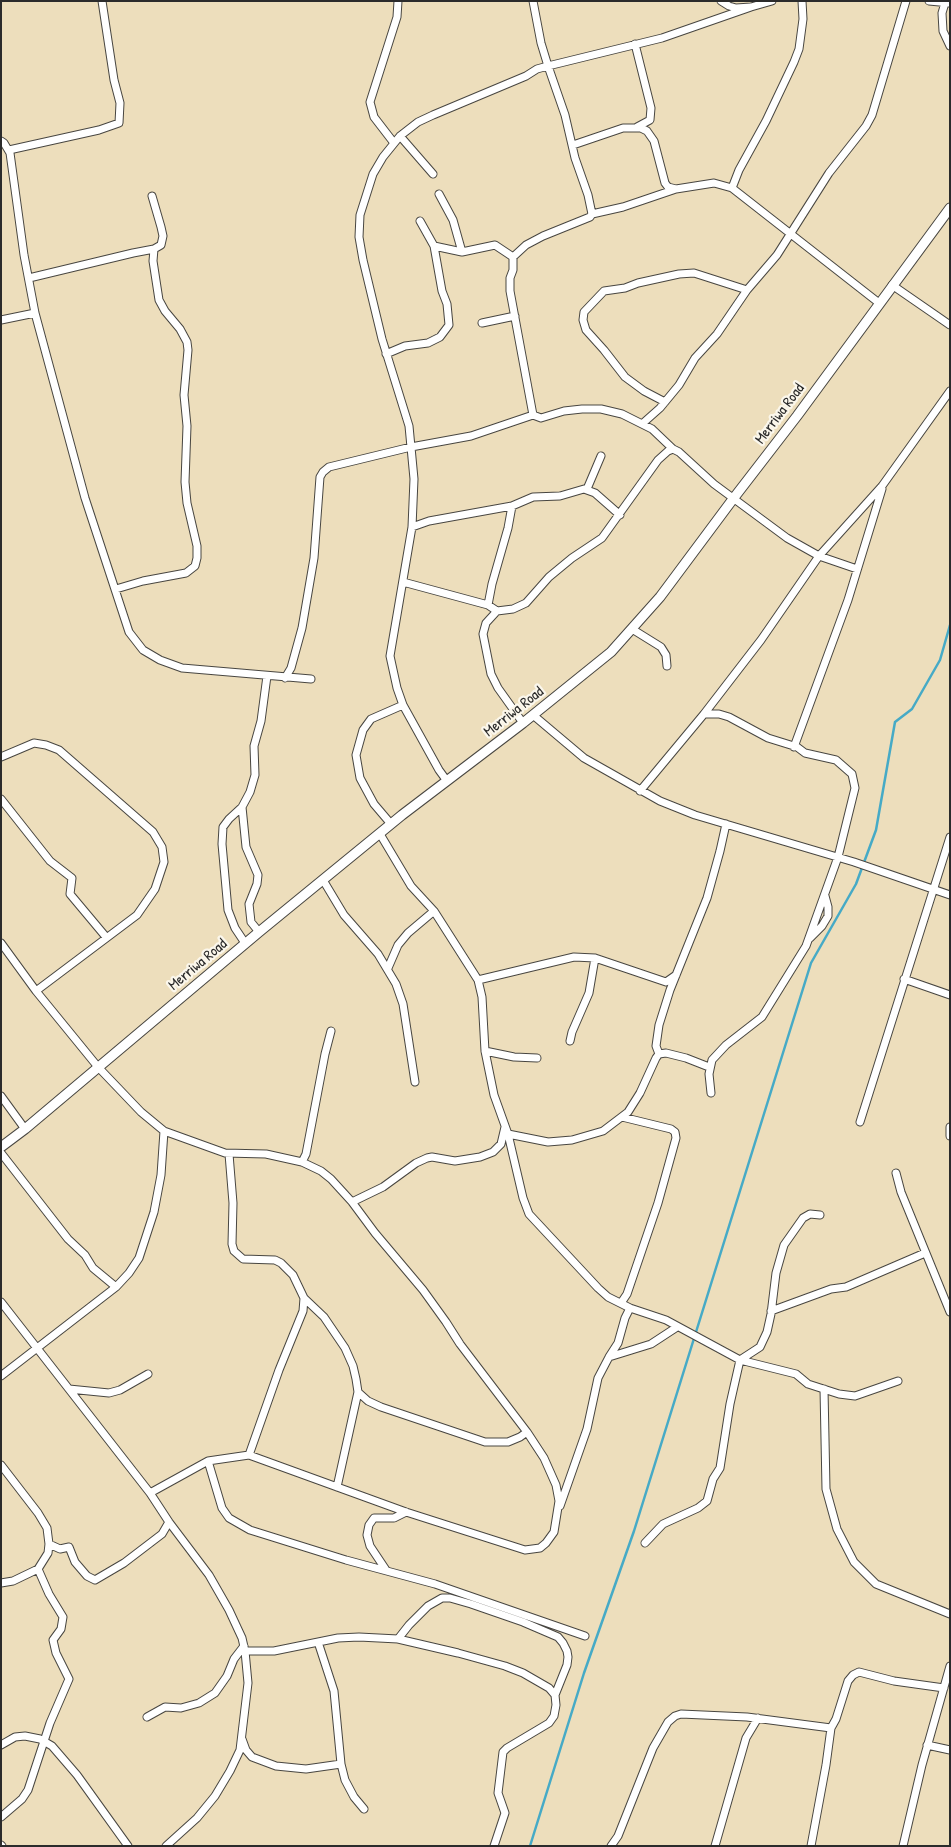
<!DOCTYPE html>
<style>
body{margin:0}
#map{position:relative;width:951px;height:1847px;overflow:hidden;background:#eddebc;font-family:"Patrick Hand",sans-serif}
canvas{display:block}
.frame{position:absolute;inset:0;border:2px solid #2b2b2b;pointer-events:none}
</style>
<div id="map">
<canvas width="951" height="1847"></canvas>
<div class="frame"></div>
</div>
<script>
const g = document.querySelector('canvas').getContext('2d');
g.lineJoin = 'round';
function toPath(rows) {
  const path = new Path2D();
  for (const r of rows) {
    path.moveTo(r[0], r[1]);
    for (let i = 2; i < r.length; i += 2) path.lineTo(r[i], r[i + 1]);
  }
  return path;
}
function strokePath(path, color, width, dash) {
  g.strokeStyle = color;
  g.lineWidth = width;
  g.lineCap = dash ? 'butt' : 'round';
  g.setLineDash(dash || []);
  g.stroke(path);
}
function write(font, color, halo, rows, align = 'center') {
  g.font = font + ' "Patrick Hand",sans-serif';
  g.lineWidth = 4.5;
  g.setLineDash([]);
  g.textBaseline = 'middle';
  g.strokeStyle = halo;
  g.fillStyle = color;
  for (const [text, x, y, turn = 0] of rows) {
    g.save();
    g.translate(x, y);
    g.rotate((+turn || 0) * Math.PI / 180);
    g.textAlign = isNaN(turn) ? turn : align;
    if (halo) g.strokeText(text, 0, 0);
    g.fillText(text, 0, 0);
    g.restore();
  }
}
const stream = toPath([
 [530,1846,584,1673,634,1531,811,963,856,884,876,830,895,722,912,709,940,660,950,625]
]);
const minor = toPath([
 [721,1,729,6,736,8,751,7,772,1],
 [802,1,803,19,799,49,794,62,766,121,739,170,732,188,879,303],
 [929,1,950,3],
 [945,3,942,13,943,31,950,46],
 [635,44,651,108,650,120,637,127],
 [400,136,433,174],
 [1,141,4,143,10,153,24,255,35,313,85,498,129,632,143,650,160,660,182,668,311,679],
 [394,143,374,117,370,102,397,17,398,1],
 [573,145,623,128,641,128,647,131,654,141,665,183,668,187,676,189,714,183,732,188],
 [9,150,99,130,119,123,120,103,114,80,102,1],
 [439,194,453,220,462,252],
 [592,214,623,207,676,189],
 [434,246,462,252,495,245,513,257],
 [29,278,133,253,154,249,161,245,163,236,161,227,152,196],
 [892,285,950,325],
 [1,320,35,313],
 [482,323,515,316],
 [386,354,405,346,428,343,440,337,449,325,447,304,442,291,434,246,420,221],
 [665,402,644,391,625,377,604,350,586,330,583,320,584,312,604,291,625,288,638,283,679,274,694,273,747,290],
 [533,415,510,291,510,278,513,270,513,257,526,245,543,236,590,217,592,214,588,195,575,158,565,115,548,66,662,38,751,7],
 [642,424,660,408,679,385,695,358,717,334,747,290,777,255,829,173,866,126,872,115,906,1],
 [587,489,601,456],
 [412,527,429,521,512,506,533,497,560,496,584,489,595,493,620,515],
 [403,582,488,605,497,611],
 [116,589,143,581,186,573,195,566,197,558,197,546,187,503,185,482,187,426,184,395,188,350,187,342,180,329,165,311,159,300,153,261,154,249],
 [488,605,492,584,508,528,512,506],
 [632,629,661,647,666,655,667,666],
 [285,678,291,668,302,628,314,558,320,477,323,472,329,467,411,447,471,436,533,415,541,418,564,411,582,409,601,409,622,414,652,429,673,449],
 [704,714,719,714,729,717,768,738,797,747,805,753,836,760,852,774,855,788,838,857,806,946,762,1017,726,1045,712,1060,709,1074,711,1093],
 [533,715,584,758,660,801,695,815,854,862,950,895],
 [523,723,498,688,491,674,483,634,486,623,497,611,513,609,526,603,549,577,572,558,602,538,658,460,668,451,673,449,679,452,714,484,787,538,819,556,857,569],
 [794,747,848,600,882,489],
 [1,757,34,743,46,745,59,750,153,832,162,847,164,862,155,889,137,915,36,991],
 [447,781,439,770,403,705,397,688,390,656,412,527,414,479,409,426,382,339,363,260,359,237,360,215,373,174,383,157,400,136,418,122,433,115,526,76,537,69,548,66,541,43,533,1],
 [640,791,704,714,761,640,819,556,882,486,950,391],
 [1,799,50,861,72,878,70,894,106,937],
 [242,807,229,819,223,827,222,844,228,910,235,928,245,943],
 [391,824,374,804,360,778,356,755,363,730,371,719,403,705],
 [380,834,411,886,434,911,478,980,482,997,485,1051,494,1095,508,1134,523,1198,529,1214,598,1288,608,1297,630,1308,666,1320,740,1360,796,1374,808,1384,839,1394,855,1396,898,1381],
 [323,880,344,915,378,954,396,984,403,1004,415,1082],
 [259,932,251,922,249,904,257,884,258,875,246,847,242,807,250,792,255,775,254,746,261,721,267,676],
 [810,938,822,926,828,916,828,907,825,896],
 [1,943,36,991,98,1067,141,1112,164,1131,225,1153,266,1154,302,1162,321,1171,331,1179,352,1202,375,1233,423,1290,446,1322,460,1344,527,1432,544,1458,556,1485,559,1501,554,1532,546,1543,540,1548,525,1550,406,1512,249,1455,208,1461,150,1493],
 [388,968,398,945,408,933,434,911],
 [904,979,950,995],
 [478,980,574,957,595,958,666,982,676,975],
 [570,1041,572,1032,589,993,595,958],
 [485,1051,514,1057,537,1058],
 [659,1054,656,1046,659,1025,670,990,707,898,720,851,726,824],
 [1,1096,25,1129],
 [860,1122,950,837],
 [950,1127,950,1136],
 [508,1134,548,1142,572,1140,603,1131,628,1112,640,1093,656,1058,659,1054,666,1053,686,1058,709,1067],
 [1,1153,68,1239,85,1255,93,1268,116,1287],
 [229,1154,233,1203,232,1244,234,1251,243,1259,275,1260,281,1263,293,1275,304,1298,303,1311,279,1370,249,1455],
 [302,1162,306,1154,325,1054,331,1031],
 [896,1173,901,1192,950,1312],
 [352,1202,383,1187,416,1163,427,1158,432,1157,455,1161,480,1157,493,1152,501,1144,505,1127],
 [304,1298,324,1317,345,1348,353,1366,356,1379,358,1392,337,1487],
 [1,1302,150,1493,169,1522,209,1575,229,1610,242,1638,245,1651,248,1683,240,1750,230,1771,215,1796,197,1818,166,1846],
 [621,1303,627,1294,658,1203,676,1138,675,1132,671,1129,622,1117],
 [771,1311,831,1289,846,1287,925,1253],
 [609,1357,651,1344,677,1327],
 [1,1376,116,1287,129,1273,139,1258,154,1212,161,1175,164,1131],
 [69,1389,109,1393,120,1390,148,1374],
 [824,1389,826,1489,837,1529,854,1562,876,1584,950,1614],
 [358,1392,368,1401,381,1407,485,1442,508,1442,520,1437,527,1432],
 [208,1461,222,1508,229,1518,250,1530,346,1560,435,1584,585,1636],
 [1,1465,38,1513,47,1528,49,1544,48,1553,38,1569,49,1594,63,1617,61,1629,53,1640,56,1653,69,1679,50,1723,28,1790,22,1799,1,1817],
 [560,1506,587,1429,598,1378,609,1357,618,1343,625,1318,630,1308],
 [645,1543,663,1524,698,1508,707,1501,713,1479,720,1468,730,1404,740,1360,760,1347,767,1332,771,1314,776,1273,784,1245,803,1218,810,1214,820,1215],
 [49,1544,60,1549,69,1547,75,1562,87,1576,95,1580,124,1563,162,1534,169,1522],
 [386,1570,370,1546,367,1535,369,1525,374,1518,394,1518,406,1512],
 [1,1583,13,1581,38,1569],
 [398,1639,409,1625,428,1606,442,1598,450,1598,471,1604,523,1622,558,1637,563,1643,567,1651,568,1657,567,1665,555,1695],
 [318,1642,334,1691,341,1764,345,1780,354,1797,364,1809],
 [245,1651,274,1651,338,1638,359,1637,398,1639,458,1653,505,1666,523,1673,549,1688,555,1695,556,1705,554,1716,549,1723,507,1748,503,1752,498,1793,505,1813,494,1846],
 [147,1717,165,1707,181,1708,199,1703,215,1693,227,1676,234,1659,244,1646],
 [242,1739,246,1750,252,1757,276,1766,306,1769,341,1764],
 [1,1745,15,1737,25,1736,40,1739,52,1746,77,1775,128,1846],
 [927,1745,950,1750],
 [1,1845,2,1846],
 [611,1846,618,1836,653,1748,668,1722,675,1716,681,1714,747,1717,831,1728],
 [715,1846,746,1738,758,1718],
 [811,1846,826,1765,831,1728,836,1719,848,1681,853,1675,859,1672,894,1681,944,1688],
 [903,1846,922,1765,950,1666]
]);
const tertiary = toPath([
 [1,1147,25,1129,259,932,402,815,523,723,611,652,660,597,733,499,797,416,950,208]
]);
const streetNames = [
 ["Merriwa Road",780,414,-53],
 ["Merriwa Road",514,712,-38],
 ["Merriwa Road",198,965,-40]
];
strokePath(stream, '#46aac6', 2.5);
strokePath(minor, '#484641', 9);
strokePath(tertiary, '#484641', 11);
strokePath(minor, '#fff', 7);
strokePath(tertiary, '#fff', 9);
write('15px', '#2b2b2b', '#fbf7ec', streetNames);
</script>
